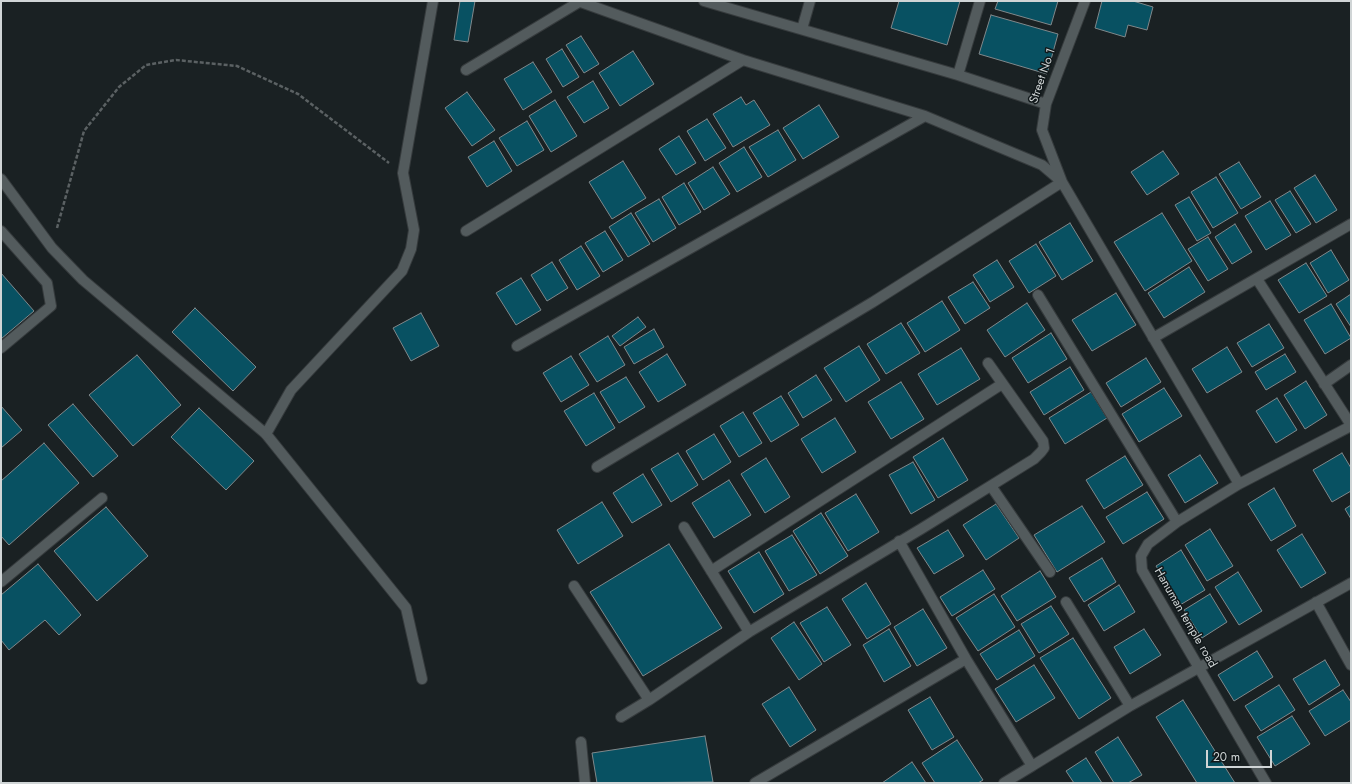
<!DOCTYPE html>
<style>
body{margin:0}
#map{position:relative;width:1352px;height:784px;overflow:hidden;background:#1a2123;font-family:Jost,sans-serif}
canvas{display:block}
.frame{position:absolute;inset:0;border:2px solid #d0d5d6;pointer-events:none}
.scale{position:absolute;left:1206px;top:750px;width:66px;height:18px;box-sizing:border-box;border:2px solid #d0d5d6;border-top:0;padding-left:5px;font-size:12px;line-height:14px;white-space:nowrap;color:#d0d5d6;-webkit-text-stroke:3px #11181a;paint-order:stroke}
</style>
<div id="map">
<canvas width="1352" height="784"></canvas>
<div class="frame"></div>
<div class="scale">20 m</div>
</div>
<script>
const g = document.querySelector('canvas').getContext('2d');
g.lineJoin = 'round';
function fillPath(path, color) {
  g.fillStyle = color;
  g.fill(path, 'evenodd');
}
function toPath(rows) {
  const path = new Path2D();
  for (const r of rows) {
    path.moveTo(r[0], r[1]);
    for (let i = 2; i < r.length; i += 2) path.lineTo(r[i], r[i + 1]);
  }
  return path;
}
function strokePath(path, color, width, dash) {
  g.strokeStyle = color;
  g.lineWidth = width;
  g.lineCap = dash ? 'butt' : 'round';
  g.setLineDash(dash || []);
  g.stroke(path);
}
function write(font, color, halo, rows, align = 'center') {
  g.font = font + ' Jost,sans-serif';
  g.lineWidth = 3;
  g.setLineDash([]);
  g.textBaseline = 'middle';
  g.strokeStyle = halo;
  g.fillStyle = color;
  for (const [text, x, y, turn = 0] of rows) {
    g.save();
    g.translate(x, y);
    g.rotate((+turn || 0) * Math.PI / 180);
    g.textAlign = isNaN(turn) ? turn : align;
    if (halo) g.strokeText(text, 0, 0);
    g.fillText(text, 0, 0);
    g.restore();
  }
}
const building = toPath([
 [460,1,475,1,468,42,454,40,460,1],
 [899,1,960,1,947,45,891,28,899,1],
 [998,1,1058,1,1051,25,995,9,998,1],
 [1102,1,1133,1,1153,7,1147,30,1128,25,1125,37,1095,28,1102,1],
 [991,15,1058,34,1047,74,979,54,991,15],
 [581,36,599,64,584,73,566,45,581,36],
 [562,49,579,77,563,87,546,59,562,49],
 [633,51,654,84,620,106,599,73,633,51],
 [533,62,552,92,523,110,504,79,533,62],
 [593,81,609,108,584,123,567,97,593,81],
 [467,92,495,130,472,146,445,108,467,92],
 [741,97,746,105,754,100,770,125,733,147,713,114,741,97],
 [555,100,577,136,551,152,529,116,555,100],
 [819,105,839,137,803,159,783,128,819,105],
 [707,119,726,148,705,161,687,131,707,119],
 [527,121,544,150,517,166,499,138,527,121],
 [778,130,796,160,768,177,749,147,778,130],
 [679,136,696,163,676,175,659,149,679,136],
 [494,141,512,171,487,187,468,157,494,141],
 [744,147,762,177,737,192,719,163,744,147],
 [1163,151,1179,174,1147,195,1131,172,1163,151],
 [623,161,646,198,612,219,589,182,623,161],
 [1239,162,1261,197,1241,209,1219,174,1239,162],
 [713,167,730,194,704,210,688,183,713,167],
 [1315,175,1337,210,1316,223,1294,188,1315,175],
 [1216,177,1238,213,1213,228,1191,192,1216,177],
 [684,183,701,212,679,225,662,197,684,183],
 [1290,191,1311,224,1296,233,1275,200,1290,191],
 [1189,197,1211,233,1197,241,1175,205,1189,197],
 [659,199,676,228,653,242,635,213,659,199],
 [1270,201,1291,235,1266,250,1245,216,1270,201],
 [631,213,650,244,628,257,609,227,631,213],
 [1162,213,1192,261,1145,291,1114,242,1162,213],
 [1070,223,1093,261,1062,280,1039,242,1070,223],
 [1235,224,1252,252,1232,264,1215,237,1235,224],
 [605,231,623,260,603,272,585,243,605,231],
 [1208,237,1228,269,1208,281,1188,249,1208,237],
 [1036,244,1056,276,1029,293,1009,261,1036,244],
 [581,246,600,276,577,290,559,260,581,246],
 [1331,250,1349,280,1328,293,1310,263,1331,250],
 [997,260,1014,287,990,302,973,275,997,260],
 [552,262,568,288,547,301,531,275,552,262],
 [1306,263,1327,296,1299,313,1278,280,1306,263],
 [1189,267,1205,292,1164,318,1148,293,1189,267],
 [1,273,34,311,1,339,1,273],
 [521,278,541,310,516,325,496,293,521,278],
 [973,282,990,308,965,324,948,297,973,282],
 [1116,293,1136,325,1092,351,1072,320,1116,293],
 [1351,294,1351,327,1336,304,1351,294],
 [942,301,960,330,925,352,907,323,942,301],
 [1027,303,1045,330,1005,357,987,330,1027,303],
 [1331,304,1351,338,1325,354,1304,320,1331,304],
 [195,308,256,367,233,391,172,332,195,308],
 [421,313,439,346,411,361,393,328,421,313],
 [638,317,646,327,620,346,612,336,638,317],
 [901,323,920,353,886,374,867,344,901,323],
 [1269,324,1284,348,1252,367,1237,343,1269,324],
 [654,329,664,347,634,364,624,347,654,329],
 [1051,333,1067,359,1028,383,1012,358,1051,333],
 [608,336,625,365,597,382,579,354,608,336],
 [859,346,880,380,846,402,824,368,859,346],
 [1227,347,1242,372,1207,393,1192,369,1227,347],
 [961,348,980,379,937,405,918,374,961,348],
 [667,354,686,385,658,402,639,372,667,354],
 [1285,354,1296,372,1266,390,1255,372,1285,354],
 [137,355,181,405,133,446,89,395,137,355],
 [571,356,589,385,561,402,543,373,571,356],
 [1146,358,1161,382,1121,407,1106,383,1146,358],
 [1070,367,1084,390,1044,415,1030,392,1070,367],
 [816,375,832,400,803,418,788,393,816,375],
 [626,377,645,407,619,423,600,392,626,377],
 [1306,381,1327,415,1305,429,1284,395,1306,381],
 [901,382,924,419,891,439,868,402,901,382],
 [1164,388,1182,416,1139,442,1122,414,1164,388],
 [1091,392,1107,418,1065,444,1049,418,1091,392],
 [594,393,615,428,586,446,564,411,594,393],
 [781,396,799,425,771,442,753,413,781,396],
 [1277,398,1297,430,1276,443,1256,411,1277,398],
 [73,404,118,456,93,477,48,425,73,404],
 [1,406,22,430,1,448,1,406],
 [199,408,254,461,226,490,171,437,199,408],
 [743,412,762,443,739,457,720,426,743,412],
 [835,418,856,452,822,473,801,439,835,418],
 [714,434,731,462,703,480,686,451,714,434],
 [943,438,968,480,938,498,913,457,943,438],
 [44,443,79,483,9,545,1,536,1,481,44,443],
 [678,453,698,485,671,502,651,469,678,453],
 [1342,453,1351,468,1351,491,1332,502,1313,470,1342,453],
 [1200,455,1218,483,1185,503,1168,475,1200,455],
 [1125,456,1143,485,1104,509,1086,480,1125,456],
 [766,458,790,497,765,513,741,474,766,458],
 [913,462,935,500,911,514,889,475,913,462],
 [643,474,662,505,632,523,613,493,643,474],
 [729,480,751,515,714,538,692,503,729,480],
 [1274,488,1296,526,1271,541,1248,504,1274,488],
 [1147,492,1164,519,1123,544,1106,517,1147,492],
 [856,494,879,532,848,551,825,513,856,494],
 [602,502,623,536,578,564,557,530,602,502],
 [996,504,1019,538,986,560,963,525,996,504],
 [1351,505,1351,519,1345,509,1351,505],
 [1082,506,1105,542,1057,572,1034,535,1082,506],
 [106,507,148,556,97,601,54,551,106,507],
 [821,513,848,556,820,574,793,531,821,513],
 [1210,529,1233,566,1207,581,1185,545,1210,529],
 [948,530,964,556,934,574,917,548,948,530],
 [1302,534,1326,573,1301,588,1277,550,1302,534],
 [792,535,817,575,789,591,765,551,792,535],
 [669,544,722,628,643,676,590,592,669,544],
 [1181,550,1205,590,1180,605,1156,566,1181,550],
 [759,552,784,594,754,613,728,571,759,552],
 [1102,558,1116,582,1084,602,1069,578,1102,558],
 [38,564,81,615,59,635,45,620,9,650,1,640,1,595,38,564],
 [983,570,995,589,952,616,940,597,983,570],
 [1040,571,1056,597,1017,621,1001,596,1040,571],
 [1238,572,1262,611,1239,625,1215,587,1238,572],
 [866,583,891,624,867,639,842,599,866,583],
 [1119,585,1135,612,1104,631,1088,605,1119,585],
 [994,594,1015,627,978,651,956,618,994,594],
 [1210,594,1227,622,1202,638,1184,610,1210,594],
 [1051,606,1069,634,1039,653,1021,624,1051,606],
 [827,607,851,645,824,662,800,623,827,607],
 [923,609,947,648,917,666,894,627,923,609],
 [794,622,822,664,799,680,771,638,794,622],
 [889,629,911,666,884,682,863,645,889,629],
 [1144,629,1161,655,1130,674,1114,647,1144,629],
 [1019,630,1035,656,997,680,980,654,1019,630],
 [1073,638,1111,698,1079,719,1040,658,1073,638],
 [1257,651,1273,677,1234,701,1218,675,1257,651],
 [1325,660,1340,685,1309,705,1293,679,1325,660],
 [1034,665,1055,698,1016,722,995,689,1034,665],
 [1279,685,1295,710,1261,731,1245,706,1279,685],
 [789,687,816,730,790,747,762,704,789,687],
 [1343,690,1351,702,1351,720,1325,736,1309,711,1343,690],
 [930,697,954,737,932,750,908,710,930,697],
 [1183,700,1235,783,1197,783,1156,717,1183,700],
 [1292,716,1310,744,1275,766,1257,737,1292,716],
 [705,736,713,782,597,783,592,753,705,736],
 [1118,737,1142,775,1128,783,1114,783,1095,752,1118,737],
 [957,740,983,780,978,783,935,783,922,763,957,740],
 [1086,758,1102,783,1074,783,1066,771,1086,758],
 [912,762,926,783,882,783,912,762]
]);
const path = toPath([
 [57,228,84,131,119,87,146,65,176,60,237,66,298,94,389,163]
]);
const service = toPath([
 [266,434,406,608,422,679]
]);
const minor = toPath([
 [578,1,743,60,925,116,1042,165,1062,182,1239,484],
 [704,1,958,75,1046,104],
 [802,29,810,1],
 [466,70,579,2],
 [958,75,980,1],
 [1,179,52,248,83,280,266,434,291,390,402,271,411,249,414,230,403,173,433,1],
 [1,231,47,283,51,306,1,348],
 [466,231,743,60],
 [1257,279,1351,425],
 [1038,295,1177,522],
 [1153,338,1351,224],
 [517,346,925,116],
 [1324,384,1351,365],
 [597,467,873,302,1062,182,1042,130,1046,104,1085,1],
 [991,486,1050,572],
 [684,527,749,632],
 [899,541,966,659,1032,766,1130,706,1351,583],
 [711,571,1002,384],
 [1,582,102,498],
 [574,586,649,700],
 [1066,602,1130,706],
 [1316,602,1351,665],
 [621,717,649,700,749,632,921,529,1034,459,1041,452,1044,448,1043,441,988,363],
 [581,742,585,783],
 [755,783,966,659],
 [1004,783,1032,766],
 [1266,783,1142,570,1141,556,1148,544,1177,522,1239,484,1351,426]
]);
const streetNames = [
 ["Street No 1",1043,76,-71],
 ["Hanuman temple road",1185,618,60]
];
fillPath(building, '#085162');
strokePath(building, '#80888b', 1);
strokePath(service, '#363b3d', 12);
strokePath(minor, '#363b3d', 12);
strokePath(path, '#5b6163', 2.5, [4, 2]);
strokePath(service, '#535b5d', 10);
strokePath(minor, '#535b5d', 10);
write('12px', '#d0d5d6', '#11181a', streetNames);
</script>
